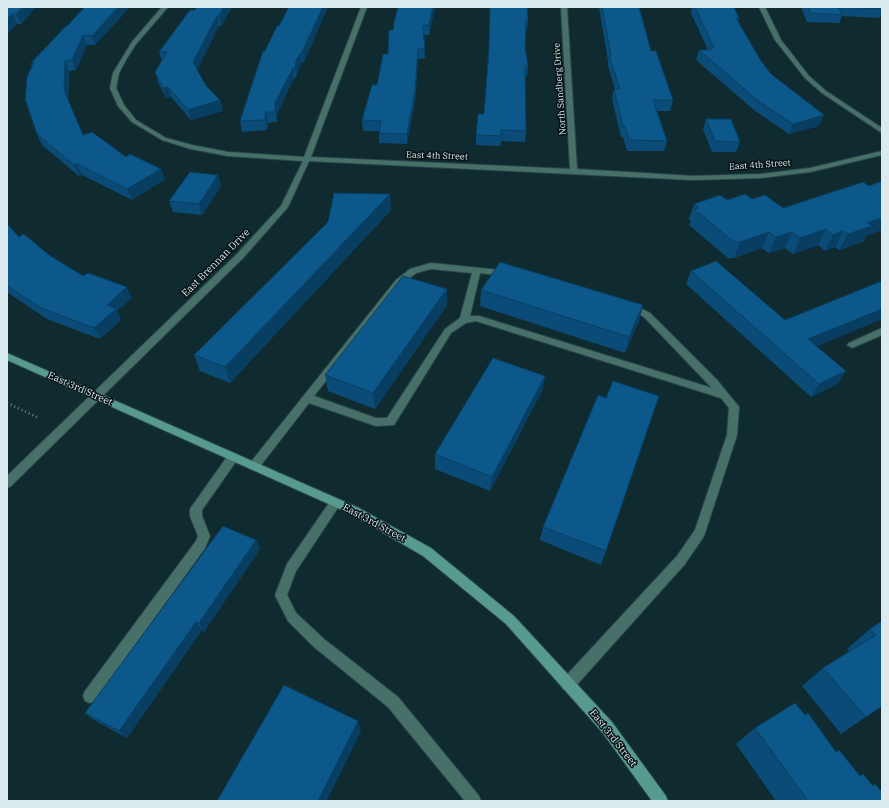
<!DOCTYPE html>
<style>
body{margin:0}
#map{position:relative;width:889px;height:808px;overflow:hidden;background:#0f2b30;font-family:"IBM Plex Serif",serif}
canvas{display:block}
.frame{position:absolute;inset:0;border:8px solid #dbeaee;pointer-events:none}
</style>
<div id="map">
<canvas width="889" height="808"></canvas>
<div class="frame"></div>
</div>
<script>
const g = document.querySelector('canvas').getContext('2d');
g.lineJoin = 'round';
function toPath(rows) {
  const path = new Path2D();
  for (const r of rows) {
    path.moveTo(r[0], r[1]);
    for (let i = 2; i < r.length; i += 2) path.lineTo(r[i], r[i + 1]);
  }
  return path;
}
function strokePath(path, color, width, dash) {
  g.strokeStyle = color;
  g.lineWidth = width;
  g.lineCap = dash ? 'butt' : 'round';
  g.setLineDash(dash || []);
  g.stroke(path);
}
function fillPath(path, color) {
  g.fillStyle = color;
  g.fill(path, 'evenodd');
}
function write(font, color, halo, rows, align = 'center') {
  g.font = font + ' "IBM Plex Serif",serif';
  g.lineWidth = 3;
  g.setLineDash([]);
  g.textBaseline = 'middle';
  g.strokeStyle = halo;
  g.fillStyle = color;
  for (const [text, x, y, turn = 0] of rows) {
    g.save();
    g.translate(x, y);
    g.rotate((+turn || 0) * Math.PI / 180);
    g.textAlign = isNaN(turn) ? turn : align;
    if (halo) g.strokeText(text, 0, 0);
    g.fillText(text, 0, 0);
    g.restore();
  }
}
const path = toPath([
 [7,403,39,418]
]);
const lane = toPath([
 [431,263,509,271,510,273,506,276,480,273,470,316,479,316,712,388,644,317,625,306,626,304,632,304,650,313,717,380,739,407,737,435,704,536,685,564,573,689,568,691,563,689,561,684,563,679,677,556,695,530,727,435,729,408,721,398,476,321,466,323,451,333,394,425,376,426,309,403,258,469,254,470,250,469,249,466,250,463,396,280,410,269,431,263],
 [431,269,472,273,460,318,445,329,387,418,376,418,314,396,402,284,416,273,431,269],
 [882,328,882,335,852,348,847,345,849,343,882,328],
 [233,453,237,454,238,457,237,460,202,510,202,516,210,536,205,548,95,701,90,703,85,701,83,696,85,691,196,541,198,536,190,516,190,509,229,454,233,453],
 [335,498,339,500,341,503,339,506,296,571,287,595,296,613,324,639,398,697,479,796,481,801,465,801,388,707,314,647,288,621,275,595,287,564,331,500,335,498]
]);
const street = toPath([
 [162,7,168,7,136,44,127,58,119,73,116,88,124,105,136,120,166,138,192,145,228,152,304,157,361,7,367,7,311,157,570,169,561,7,567,7,577,169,693,176,761,174,810,168,882,151,882,155,810,172,761,178,693,180,309,161,288,207,243,258,11,486,7,488,7,476,237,254,281,206,303,161,228,156,191,149,162,140,132,122,118,106,110,88,113,73,132,42,162,7],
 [759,7,765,7,781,40,809,76,826,91,882,128,882,133,822,93,805,78,775,40,759,7]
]);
const secondary = toPath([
 [7,353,359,508,431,548,514,616,612,722,666,796,668,801,652,801,602,732,506,624,423,556,351,514,7,360,7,353]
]);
const wall = toPath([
 [7,7,36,7,21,24,17,24],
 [85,7,130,7,95,45,87,45,76,70,69,71,68,100,83,135,126,157,165,179,132,200,82,175,79,176,42,145,37,134,32,66,31,63,67,27],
 [232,7,221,26,219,26,197,69,206,86,220,100,223,111,191,120,171,97,166,98,158,82,155,72,162,61,159,52,195,10],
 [289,7,328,7,304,62,302,62,298,71,296,78,294,78,277,114,277,122,268,123,267,130,242,132,240,121,265,51],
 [435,7,429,35,424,35,425,58,418,59,415,101,407,144,379,143,379,131,363,131,362,120,377,85,388,54,393,30],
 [490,7,528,7,527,7,528,20,527,30,526,30,525,48,528,66,527,76,525,76,526,131,525,142,501,141,500,146,476,145,476,135,484,114,489,53],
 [599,7,639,7,651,51,673,100,670,111,657,111,667,141,664,151,627,151,623,137,621,137,612,99,614,89,615,89,608,66,608,61],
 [692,7,734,7,739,18,738,21,761,61,771,74,824,115,819,126,789,134,754,110,696,60,699,50,708,50,691,13],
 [801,7,880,7,882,8,882,12,879,18,842,16,839,23,807,22],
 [706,119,740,142,736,152,712,152,703,129],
 [218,175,221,186,202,215,173,212,169,201],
 [752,199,783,208,866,236,863,242,839,250,835,247,825,251,818,245,793,254,785,248,769,253,762,248,734,258,728,258,689,225,691,221,689,219,694,204,727,200],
 [391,210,230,383,200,371,194,355],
 [7,224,19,237,83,276,132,298,117,311,121,320,100,339,47,319,7,292],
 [691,271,785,320,882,281,882,319,816,346,846,371,837,384,811,397,686,284],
 [481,290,643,305,639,321,625,353,480,306],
 [447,305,375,409,328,391,325,375],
 [545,376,542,391,490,491,435,469,435,454],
 [543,527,606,551,601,565,540,540],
 [256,540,260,549,204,632,202,630,127,738,94,720,85,713],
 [882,621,882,706,841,734,802,686,823,668,849,651,847,649,870,629],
 [755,728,836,752,860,776,863,774,872,785,875,784,882,801,776,801,736,744]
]);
const shadedWall = toPath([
 [23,7,36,7,21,24,16,14],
 [118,7,130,7,95,45,92,36],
 [224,7,232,7,221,26,219,16],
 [323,7,328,7,304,62,302,52],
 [433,7,435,7,429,35,429,25],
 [12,14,17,24,7,34,7,20],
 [217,16,219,26,196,72,193,62],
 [83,35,87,45,76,70,72,60],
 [418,49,418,59,415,101,407,144,407,134],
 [301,52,302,62,298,71,296,78,295,68,296,61],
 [65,61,69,71,68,100,64,90],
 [293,68,294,78,277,114,277,122,275,112,275,103],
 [168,87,171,97,166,98,163,88],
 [220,100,223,111,191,120,188,110],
 [266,112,268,123,267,130,265,120],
 [824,115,819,126,789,134,793,124],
 [77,164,82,175,79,176,74,165],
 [161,169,165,179,132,200,127,189],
 [218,175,221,186,202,215,199,204],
 [390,194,391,210,230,383,225,367],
 [882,218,882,230,866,236,863,242,839,250,848,234,867,223],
 [826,229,818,245,793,254,800,238],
 [843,231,835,247,825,251,833,235],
 [769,232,762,248,734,258,740,242],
 [792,232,785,248,769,253,776,237],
 [127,287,132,298,117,311,121,320,100,339,94,328,107,305],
 [447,289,447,305,375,409,373,393],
 [643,305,639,321,625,353,629,337],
 [882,309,882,319,801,353,808,339],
 [846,371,837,384,811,397,819,384],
 [545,376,542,391,490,491,492,477],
 [256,540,260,549,204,632,199,623],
 [196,622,202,630,127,738,119,731],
 [358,721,361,731,327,801,318,801]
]);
const building = toPath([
 [7,7,23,7,16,14,12,14,7,20,7,7],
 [85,7,118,7,92,36,83,35,72,60,65,61,64,90,83,135,92,132,126,157,130,154,161,169,127,189,77,164,74,165,37,134,25,99,27,77,34,62,31,63,66,26,66,27,85,7],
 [196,7,224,7,219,16,217,16,193,62,206,86,220,100,188,110,168,87,163,88,155,72,167,52,159,52,190,10,195,10,196,7],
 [289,7,323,7,302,52,301,52,296,61,295,68,293,68,275,103,275,112,266,112,265,120,240,121,263,51,265,51,277,26,279,26,289,7],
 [398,7,433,7,429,25,423,26,425,49,418,49,415,91,407,134,379,133,381,121,362,120,372,85,377,85,383,54,388,54,389,30,393,30,394,22,398,7],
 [490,7,527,7,528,20,526,20,525,48,528,66,525,66,526,131,501,130,501,136,476,135,478,114,484,114,489,48,490,7],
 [602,7,639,7,651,51,656,51,673,100,653,100,667,141,629,140,625,127,623,127,614,89,620,89,609,56,611,56,602,7],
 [695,7,734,7,739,18,736,18,761,61,771,74,824,115,793,124,757,100,699,50,711,50,710,48,714,48,695,7],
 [808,7,838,7,843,15,811,13,808,7],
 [842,7,880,7,882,8,882,9,842,7],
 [706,119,731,119,740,142,715,141,706,119],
 [190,172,218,175,199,204,169,201,190,172],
 [882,181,882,218,867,223,872,226,848,234,843,231,833,235,826,229,800,238,792,232,776,237,769,232,740,242,734,242,694,209,699,208,694,204,720,195,727,200,745,194,752,199,765,195,783,208,863,182,869,186,882,181],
 [334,193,390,194,225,367,194,355,328,222,334,193],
 [7,224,19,237,24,234,49,255,83,276,88,273,127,287,107,305,116,309,94,328,41,308,7,286,7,224],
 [716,261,785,320,882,281,882,309,808,339,846,371,819,384,691,271,716,261],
 [500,262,643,305,629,337,481,290,500,262],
 [403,276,447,289,373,393,325,375,403,276],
 [493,358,545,376,492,477,435,454,493,358],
 [613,381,659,396,606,551,543,527,598,395,606,398,613,381],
 [223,526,256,540,199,623,196,622,119,731,85,713,223,526],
 [882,621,882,706,866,717,823,668,876,635,870,629,882,621],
 [284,685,358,721,318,801,217,801,284,685],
 [795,703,805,715,808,713,836,752,839,750,860,776,863,774,873,786,875,784,882,792,882,801,808,801,755,728,795,703]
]);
const farStreetnames = [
 ["North Sandberg Drive",560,89,-94],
 ["East 4th Street",437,156,2],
 ["East 4th Street",760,165,-4]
];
const streetNames = [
 ["East Brennan Drive",216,263,-45],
 ["East 3rd Street",80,389,24],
 ["East 3rd Street",374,523,28],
 ["East 3rd Street",613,738,52]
];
strokePath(lane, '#2c464b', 2);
strokePath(street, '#2c464b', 2);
strokePath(secondary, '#2c464b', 2);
strokePath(path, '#72888d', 2.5, [1, 3]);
fillPath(lane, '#477069');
fillPath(street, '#477069');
fillPath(secondary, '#569b8e');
fillPath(wall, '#0a4c77');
fillPath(shadedWall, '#083e61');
fillPath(building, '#0c588a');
strokePath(building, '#083e61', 1);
write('9px', '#dbeaee', '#061114', farStreetnames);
write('10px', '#dbeaee', '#061114', streetNames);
</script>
